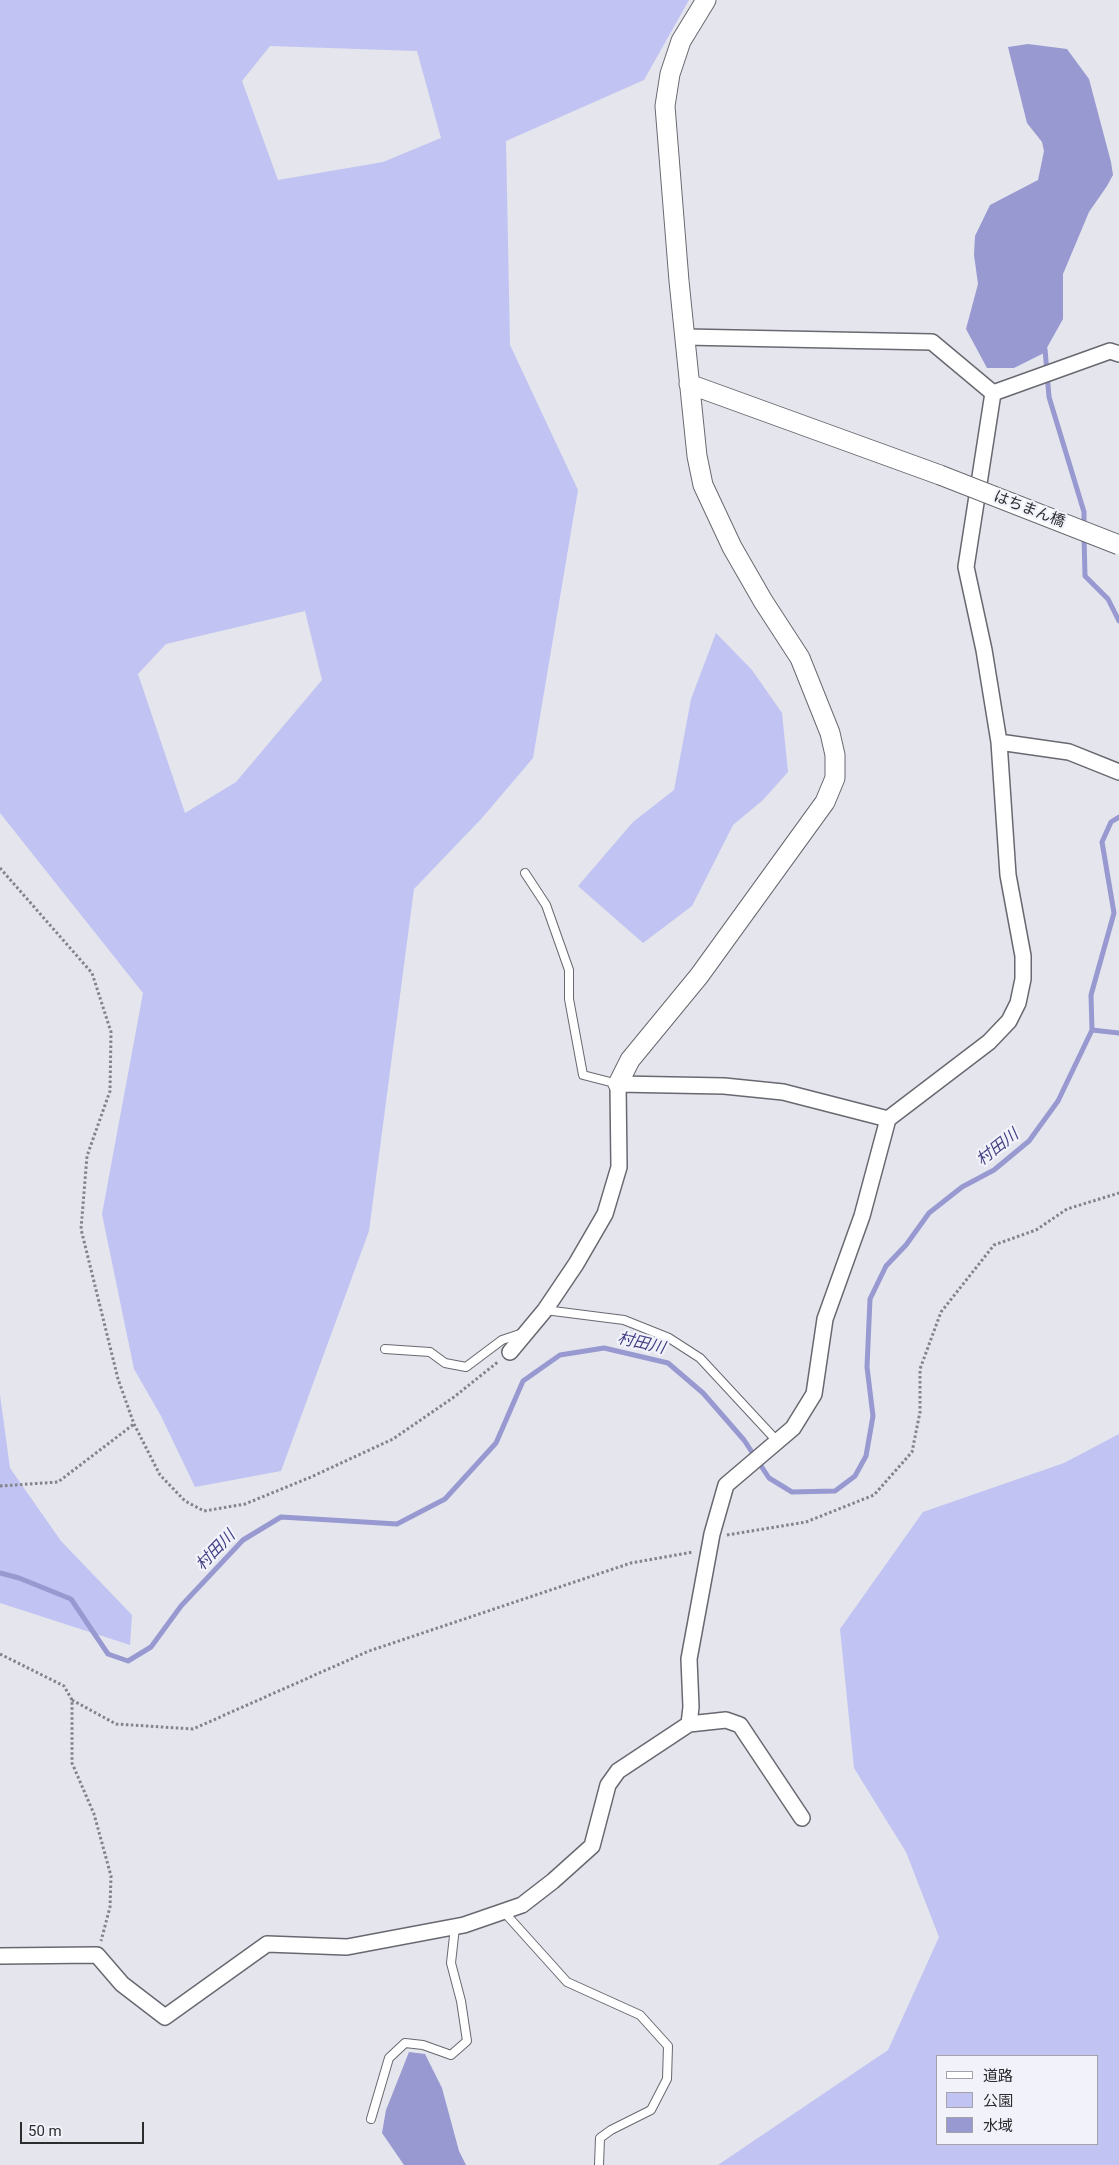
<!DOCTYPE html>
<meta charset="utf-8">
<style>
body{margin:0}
#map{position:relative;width:1119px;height:2165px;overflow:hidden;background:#e4e5ed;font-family:Roboto,"Noto Sans JP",sans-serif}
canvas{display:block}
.legend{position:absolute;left:936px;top:2055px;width:162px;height:90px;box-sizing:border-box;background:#f2f2fb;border:1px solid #a3a3a9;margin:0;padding:6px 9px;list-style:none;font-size:15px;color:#2c2c2f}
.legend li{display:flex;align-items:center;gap:10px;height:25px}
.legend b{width:25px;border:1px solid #a3a3a9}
.scale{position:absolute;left:20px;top:2122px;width:124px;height:22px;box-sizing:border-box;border:2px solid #2c2c2f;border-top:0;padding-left:6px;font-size:15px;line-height:18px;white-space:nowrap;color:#2c2c2f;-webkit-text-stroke:4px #f2f2fb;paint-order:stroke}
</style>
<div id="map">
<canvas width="1119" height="2165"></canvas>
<ul class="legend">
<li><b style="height:6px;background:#fff"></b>道路</li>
<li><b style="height:14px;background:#c1c3f2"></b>公園</li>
<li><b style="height:14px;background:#9899d0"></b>水域</li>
</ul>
<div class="scale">50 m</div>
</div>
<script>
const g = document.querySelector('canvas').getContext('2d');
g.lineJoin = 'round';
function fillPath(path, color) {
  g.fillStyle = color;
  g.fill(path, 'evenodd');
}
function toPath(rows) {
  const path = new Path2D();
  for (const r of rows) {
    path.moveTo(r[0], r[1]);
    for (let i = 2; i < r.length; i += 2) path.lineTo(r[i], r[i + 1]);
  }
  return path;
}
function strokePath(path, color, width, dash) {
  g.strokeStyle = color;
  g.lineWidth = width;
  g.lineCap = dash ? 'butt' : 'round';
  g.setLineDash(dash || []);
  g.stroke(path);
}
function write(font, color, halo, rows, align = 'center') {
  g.font = font + ' Roboto,"Noto Sans JP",sans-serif';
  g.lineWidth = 4.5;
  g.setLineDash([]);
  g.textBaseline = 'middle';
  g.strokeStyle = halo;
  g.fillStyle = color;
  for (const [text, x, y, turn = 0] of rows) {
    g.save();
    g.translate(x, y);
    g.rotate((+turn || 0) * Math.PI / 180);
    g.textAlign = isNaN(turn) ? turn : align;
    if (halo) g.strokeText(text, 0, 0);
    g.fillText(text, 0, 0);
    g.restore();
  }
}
const green = toPath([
 [0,0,689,0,644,80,506,141,510,345,578,490,533,758,482,818,414,889,369,1231,281,1471,195,1487,161,1416,134,1369,102,1214,143,993,0,813],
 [270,46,417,51,441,138,383,162,278,180,242,81],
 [305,611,322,680,236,782,185,813,138,674,166,644],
 [716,633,752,670,782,713,788,772,763,800,733,825,692,906,643,943,578,886,633,822,674,790,691,699],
 [0,1395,10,1468,61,1541,132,1615,130,1645,0,1603],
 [1119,1434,1119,2165,718,2165,888,2050,939,1937,906,1852,854,1768,840,1629,923,1512,1064,1463],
 [938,2056,1098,2056,1098,2144,938,2144]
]);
const water = toPath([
 [1028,44,1067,49,1089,79,1111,162,1113,175,1107,186,1089,212,1063,274,1063,319,1044,353,1014,368,987,368,966,329,978,284,974,255,975,236,990,205,1038,180,1044,151,1042,142,1027,123,1008,47],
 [409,2052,425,2054,442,2088,459,2151,466,2165,404,2165,382,2133,386,2110]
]);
const stream = toPath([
 [1045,349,1049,397,1084,512,1084,527],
 [1084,536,1085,576,1108,599,1119,621],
 [1092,1030,1119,1033],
 [0,1573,19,1578,71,1599,108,1654,128,1661,151,1647,181,1606,243,1540,281,1517,397,1524,445,1499,496,1443,523,1381,560,1355,604,1348,668,1363,703,1393,744,1440,769,1478,792,1492,835,1491,855,1476,866,1456,873,1416,867,1367,870,1299,886,1266,906,1245,929,1213,962,1187,994,1170,1029,1141,1058,1101,1092,1030,1091,995,1114,913,1102,842,1111,822,1119,817]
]);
const path = toPath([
 [0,868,92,973,111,1032,110,1091,87,1156,81,1229,118,1379,134,1424,160,1475,185,1501,204,1511,245,1504,311,1477,393,1439,454,1397,499,1361],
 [0,1486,58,1482,134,1424],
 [727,1535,806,1522,874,1495,912,1452,920,1412,920,1369,941,1312,994,1245,1036,1230,1067,1209,1119,1193],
 [0,1654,64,1686,72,1700,72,1763,94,1814,111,1876,110,1907,101,1941],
 [72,1700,116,1724,193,1729,369,1651,631,1563,693,1552]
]);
const service = toPath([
 [525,873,546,905,569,970,569,999,583,1075,618,1084],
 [545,1310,624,1320,669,1338,700,1358,777,1441],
 [385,1349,430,1352,445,1363,466,1367,502,1340,523,1333],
 [504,1912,567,1982,640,2015,668,2046,667,2079,651,2110,611,2130,600,2138,599,2165],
 [371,2119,389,2058,405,2043,423,2045,451,2055,467,2041,461,2001,451,1963,455,1927]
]);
const minor = toPath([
 [685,337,932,342,993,393],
 [999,742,1069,752,1119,772],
 [510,1352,545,1310,576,1264,605,1214,619,1167,618,1084,724,1086,783,1092,888,1119],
 [689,1724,726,1720,740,1725,802,1818],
 [0,1956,97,1955,122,1984,165,2017,267,1944,347,1947,464,1925,522,1905,553,1881,592,1846,608,1785,618,1771,689,1724,691,1707,689,1659,712,1534,726,1485,793,1428,814,1394,825,1319,862,1216,888,1119,989,1042,1009,1021,1018,1003,1023,979,1023,956,1008,875,999,742,984,650,966,567,993,393,1110,351,1119,354]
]);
const tertiary = toPath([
 [689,384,940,475],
 [618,1084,630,1060,699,976,825,802,835,778,835,755,830,733,800,658,763,601,732,547,703,485,697,456,679,281,665,106,670,74,681,41,706,0]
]);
const tertiaryBridge = toPath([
 [940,475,1119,545]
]);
const streetNames = [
 ["はちまん橋",1029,510,21]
];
const waterNames = [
 ["村田川",998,1148,-38],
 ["村田川",641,1344,13],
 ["村田川",216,1551,-46]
];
fillPath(green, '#c1c3f2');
fillPath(water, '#9899d0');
strokePath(stream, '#9899d0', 5);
strokePath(service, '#686970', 10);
strokePath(minor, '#686970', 18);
strokePath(tertiary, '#686970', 21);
strokePath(path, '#838489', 3, [2.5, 2.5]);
strokePath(service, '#fff', 8);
strokePath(minor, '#fff', 15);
strokePath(tertiary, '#fff', 19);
strokePath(tertiaryBridge, '#686970', 21, []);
strokePath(tertiaryBridge, '#fff', 19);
write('15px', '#2c2c2f', '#f2f2fb', streetNames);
write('italic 16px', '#444184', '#f2f2fb', waterNames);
</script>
